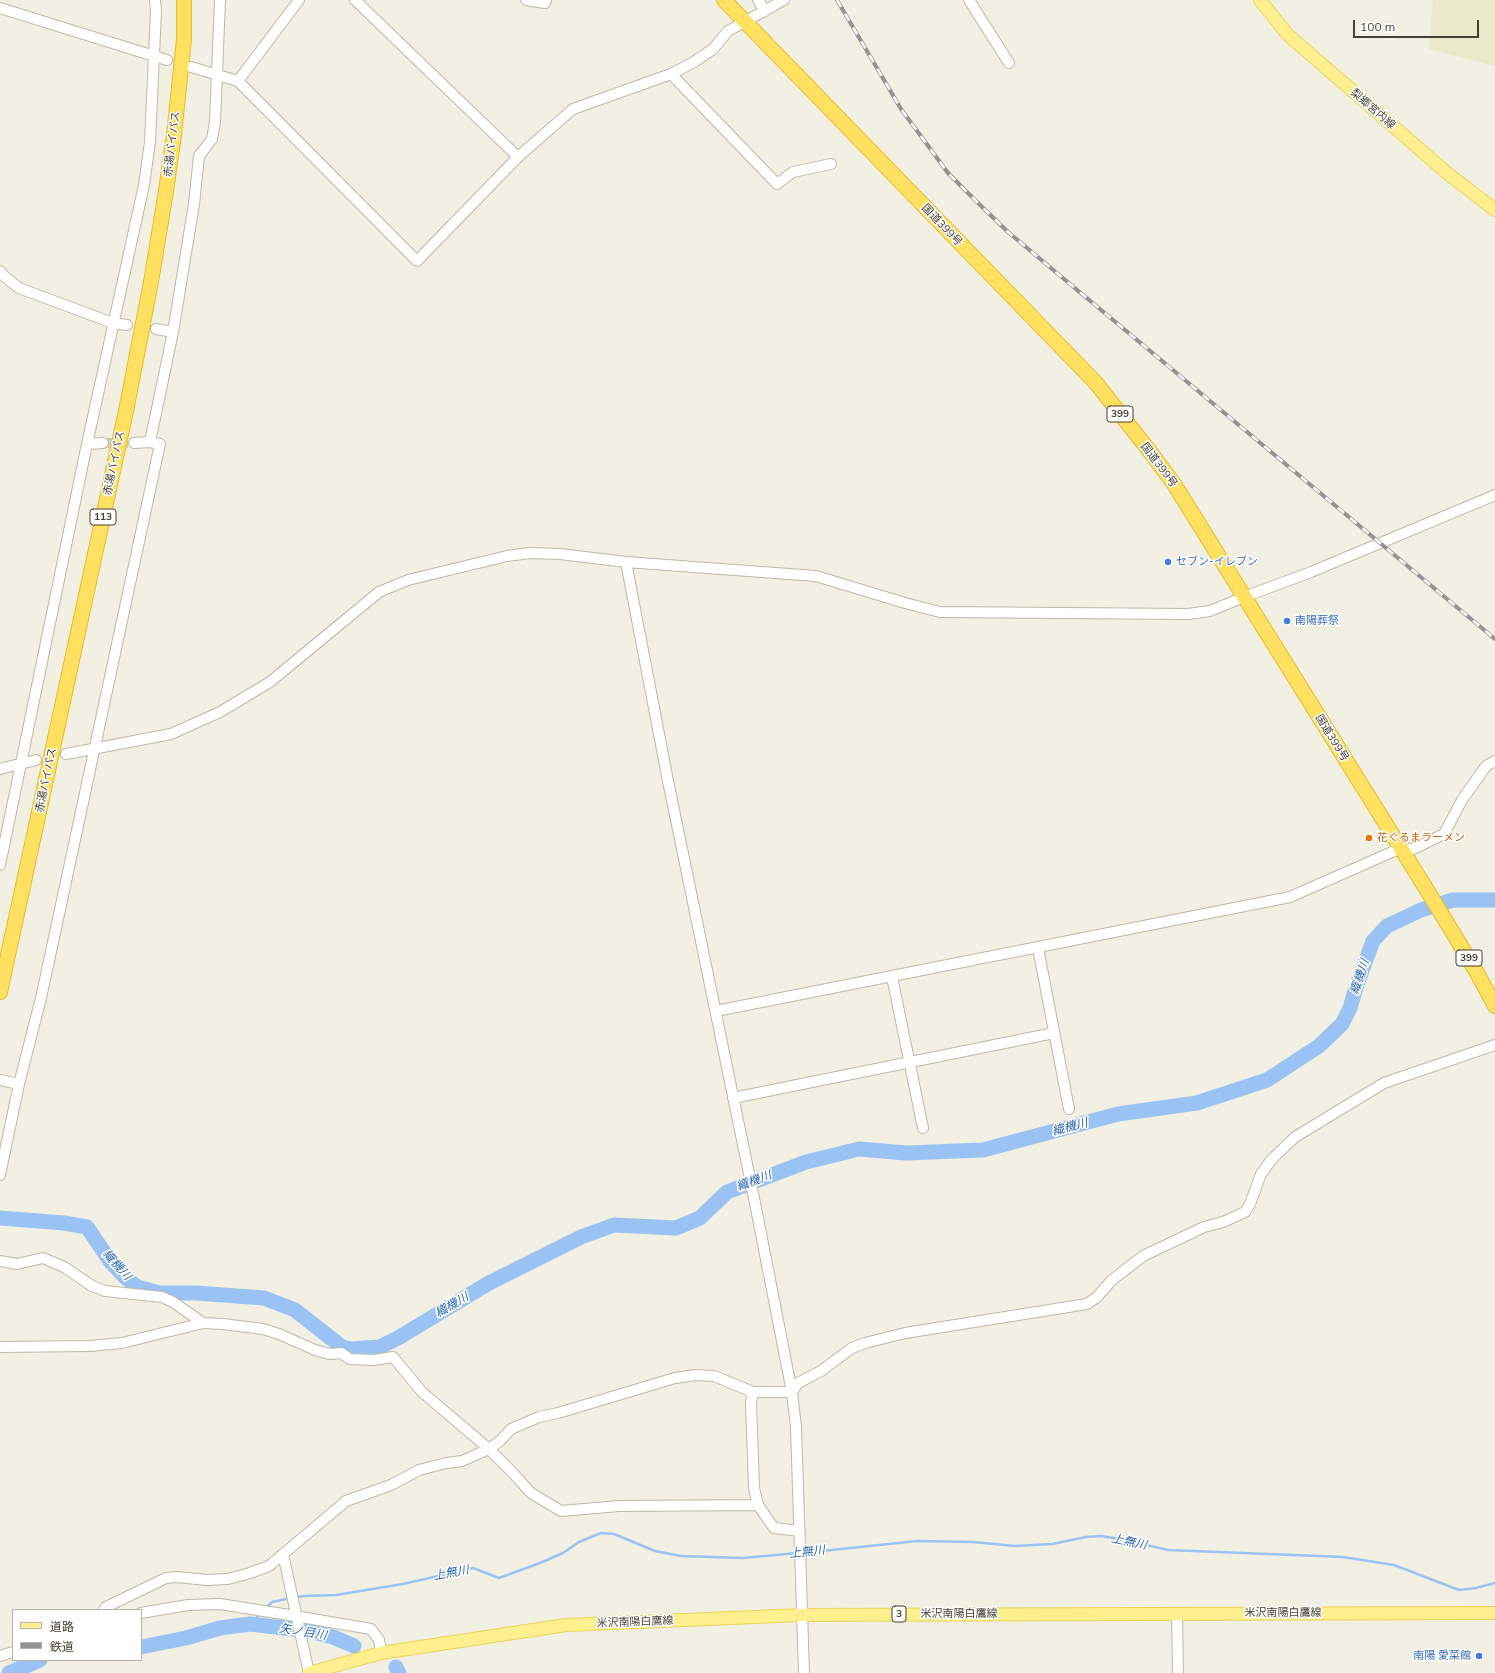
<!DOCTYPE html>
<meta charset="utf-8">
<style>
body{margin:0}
#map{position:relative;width:1495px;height:1673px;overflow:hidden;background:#f2f0e2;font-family:Mulish,"Noto Sans JP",sans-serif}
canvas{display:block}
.legend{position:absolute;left:12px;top:1609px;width:130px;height:52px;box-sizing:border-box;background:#fff;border:1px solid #b4b3ad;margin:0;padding:5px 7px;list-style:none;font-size:12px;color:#444033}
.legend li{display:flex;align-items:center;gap:8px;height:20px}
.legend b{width:20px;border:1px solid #b4b3ad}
.scale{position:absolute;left:1353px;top:20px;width:126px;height:18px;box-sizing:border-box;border:2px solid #444033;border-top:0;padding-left:5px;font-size:12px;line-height:14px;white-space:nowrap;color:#444033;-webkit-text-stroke:3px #fff;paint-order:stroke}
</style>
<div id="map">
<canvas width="1495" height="1673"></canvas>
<ul class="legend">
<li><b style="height:5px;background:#ffef8f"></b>道路</li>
<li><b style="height:5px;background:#939393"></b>鉄道</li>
</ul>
<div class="scale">100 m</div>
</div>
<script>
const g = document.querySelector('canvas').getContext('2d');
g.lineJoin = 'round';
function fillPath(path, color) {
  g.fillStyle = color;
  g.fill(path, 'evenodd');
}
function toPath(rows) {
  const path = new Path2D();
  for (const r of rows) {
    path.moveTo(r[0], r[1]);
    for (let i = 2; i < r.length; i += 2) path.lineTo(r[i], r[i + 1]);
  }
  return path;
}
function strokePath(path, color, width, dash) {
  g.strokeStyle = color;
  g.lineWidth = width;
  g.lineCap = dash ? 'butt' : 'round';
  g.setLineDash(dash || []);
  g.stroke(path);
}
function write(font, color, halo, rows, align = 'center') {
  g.font = font + ' Mulish,"Noto Sans JP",sans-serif';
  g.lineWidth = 3;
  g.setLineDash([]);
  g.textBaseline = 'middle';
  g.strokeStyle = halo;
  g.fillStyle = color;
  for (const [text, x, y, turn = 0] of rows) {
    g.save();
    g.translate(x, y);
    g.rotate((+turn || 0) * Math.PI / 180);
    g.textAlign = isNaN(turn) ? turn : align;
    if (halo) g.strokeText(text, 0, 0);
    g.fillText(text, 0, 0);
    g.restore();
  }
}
const education = toPath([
 [1433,0,1495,0,1495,66,1429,49]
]);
const stream = toPath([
 [803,1553,917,1541,973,1542,1015,1546,1052,1544,1086,1537,1101,1536,1125,1540,1168,1550,1343,1557,1394,1565,1459,1590,1476,1588,1495,1583],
 [296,1597,304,1596,336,1595,403,1584,473,1568,499,1578,540,1563,563,1553,579,1542,601,1533,614,1534,655,1551,681,1556,743,1558,798,1553],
 [266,1608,272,1602,291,1598],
 [250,1624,260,1614]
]);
const river = toPath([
 [0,1218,64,1223,87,1227,110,1261,125,1277,137,1287,160,1293,196,1293,264,1298,295,1310,342,1347,351,1349,380,1347,398,1338,489,1283,581,1237,614,1225,676,1228,700,1218,727,1192,806,1162,859,1149,906,1153,983,1150,1118,1114,1197,1103,1267,1080,1319,1046,1342,1024,1350,1008,1356,987,1373,941,1387,926,1421,910,1453,900,1495,900],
 [141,1647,186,1638,220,1628,250,1624,309,1631,333,1637,354,1646],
 [396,1667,399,1673],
 [9,1673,40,1660]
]);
const minorTunnel = toPath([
 [103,443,134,443]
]);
const minor = toPath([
 [355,0,518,157],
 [526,0,545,3,546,0],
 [758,0,765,11],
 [969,0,1009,63],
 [0,8,167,60],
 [191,67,238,81,417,261,518,157,573,109,671,74,694,62,713,49,728,31,784,0],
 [671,74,777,184,793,172,831,164],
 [238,81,299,0],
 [0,271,5,277,19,288,113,323,127,325],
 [156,329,173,332],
 [150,442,173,332,194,204,199,156,212,139,215,122,220,0],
 [87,444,103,443],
 [626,562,668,781,754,1198,792,1392,796,1427,804,1673],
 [66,754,171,734,220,712,270,682,379,592,408,580,507,556,530,553,560,554,626,562,816,576,905,603,940,612,1188,614,1210,611,1244,597,1311,572,1495,495],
 [0,769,36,760],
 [0,865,87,444,144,185,150,142,156,11,155,0],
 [1038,948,1069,1109],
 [892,977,923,1128],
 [716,1011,1290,897,1401,848,1413,849,1444,834,1462,800,1486,766,1495,761],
 [0,1080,19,1084],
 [733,1098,1054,1033],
 [0,1175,19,1084,41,998,160,444,150,442,134,443],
 [0,1261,17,1264,43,1258,64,1267,92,1286,105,1291,162,1297,173,1302,203,1323],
 [0,1347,90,1346,122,1343,203,1323,223,1324,263,1329,279,1334,315,1350,329,1354,341,1353,350,1359,374,1360,393,1357,422,1392,489,1449,511,1471,531,1493,561,1511,619,1506,758,1505],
 [753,1392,751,1402,754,1488,758,1505,774,1528,800,1531],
 [283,1554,309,1673],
 [104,1610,106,1607,166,1578,177,1577,207,1580,228,1579,250,1573,269,1566,346,1501,391,1485,419,1470,446,1463,462,1461,489,1449,501,1440,511,1429,539,1417,558,1413,675,1378,695,1375,714,1376,753,1392,792,1392,798,1383,821,1371,852,1348,865,1343,905,1333,1087,1304,1097,1297,1112,1280,1143,1256,1204,1227,1223,1222,1245,1212,1250,1204,1261,1174,1272,1159,1295,1137,1384,1083,1495,1045],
 [141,1613,188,1605,220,1604,295,1616,371,1629,379,1640,381,1653],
 [1177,1613,1178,1673],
 [0,1656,13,1652]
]);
const major = toPath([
 [1260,0,1287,34,1447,173,1495,210],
 [309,1673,381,1653,566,1625,802,1615,1495,1613]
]);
const highway = toPath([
 [724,0,1096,383,1151,453,1174,484,1430,895,1476,971,1495,1006],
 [0,992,126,411,151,282,166,191,174,135,184,39,184,0]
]);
const rail = toPath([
 [837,0,901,109,948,173,973,198,1008,232,1070,284,1495,639]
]);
const markers = [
 [1168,562,4,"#3f7fe0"],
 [1287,621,4,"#3f7fe0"],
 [1369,838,4,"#e8710a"],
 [1479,1656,4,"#3f7fe0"]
];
const shields = [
 [1120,414,26],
 [103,517,26],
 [1469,958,26],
 [899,1614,14]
];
const shieldNames = [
 ["399",1120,414],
 ["113",103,517],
 ["399",1469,958],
 ["3",899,1614]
];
const streetNames = [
 ["梨郷宮内線",1373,109,41],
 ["赤湯バイパス",172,144,-83],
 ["国道399号",942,225,46],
 ["赤湯バイパス",114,463,-78],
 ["国道399号",1159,465,53],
 ["国道399号",1332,738,58],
 ["赤湯バイパス",46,780,-78],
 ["米沢南陽白鷹線",1283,1613],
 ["米沢南陽白鷹線",959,1614],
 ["米沢南陽白鷹線",635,1622,-2]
];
const shopNames = [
 ["セブン-イレブン",1176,562],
 ["南陽葬祭",1295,621],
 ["南陽 愛菜館",1471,1656,"right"]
];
const foodNames = [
 ["花ぐるまラーメン",1377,838]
];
const waterNames = [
 ["織機川",1360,977,-71],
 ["織機川",1070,1127,-15],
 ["織機川",754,1181,-20],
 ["織機川",117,1265,48],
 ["織機川",452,1305,-30],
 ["上無川",1129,1542,12],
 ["上無川",807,1552,-6],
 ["上無川",451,1573,-10],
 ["矢ノ目川",303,1632,9]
];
fillPath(education, '#ece8cb');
strokePath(stream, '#9ac3f4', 2.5);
strokePath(river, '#9ac3f4', 15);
strokePath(minorTunnel, '#cfcdbf', 10, [10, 5]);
strokePath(minor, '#beb9a5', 12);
strokePath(major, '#e9d259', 14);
strokePath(highway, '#e5ba2a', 16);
strokePath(minor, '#fff', 10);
strokePath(major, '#ffef8f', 12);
strokePath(highway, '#ffe061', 14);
strokePath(rail, '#939393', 4);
strokePath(rail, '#fff', 2.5, [8]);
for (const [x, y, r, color] of markers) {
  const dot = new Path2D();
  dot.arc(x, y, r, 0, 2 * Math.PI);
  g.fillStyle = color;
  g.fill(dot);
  strokePath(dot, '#fff', 1.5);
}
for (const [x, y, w] of shields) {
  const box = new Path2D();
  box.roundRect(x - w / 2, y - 8, w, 16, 3);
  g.fillStyle = '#fff';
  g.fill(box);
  strokePath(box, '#444033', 1);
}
write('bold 10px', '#444033', null, shieldNames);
write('11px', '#444033', '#fff', streetNames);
write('11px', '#366cbe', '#fff', shopNames, 'left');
write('11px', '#c56008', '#fff', foodNames, 'left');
write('italic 12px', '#2765b4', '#fff', waterNames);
</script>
